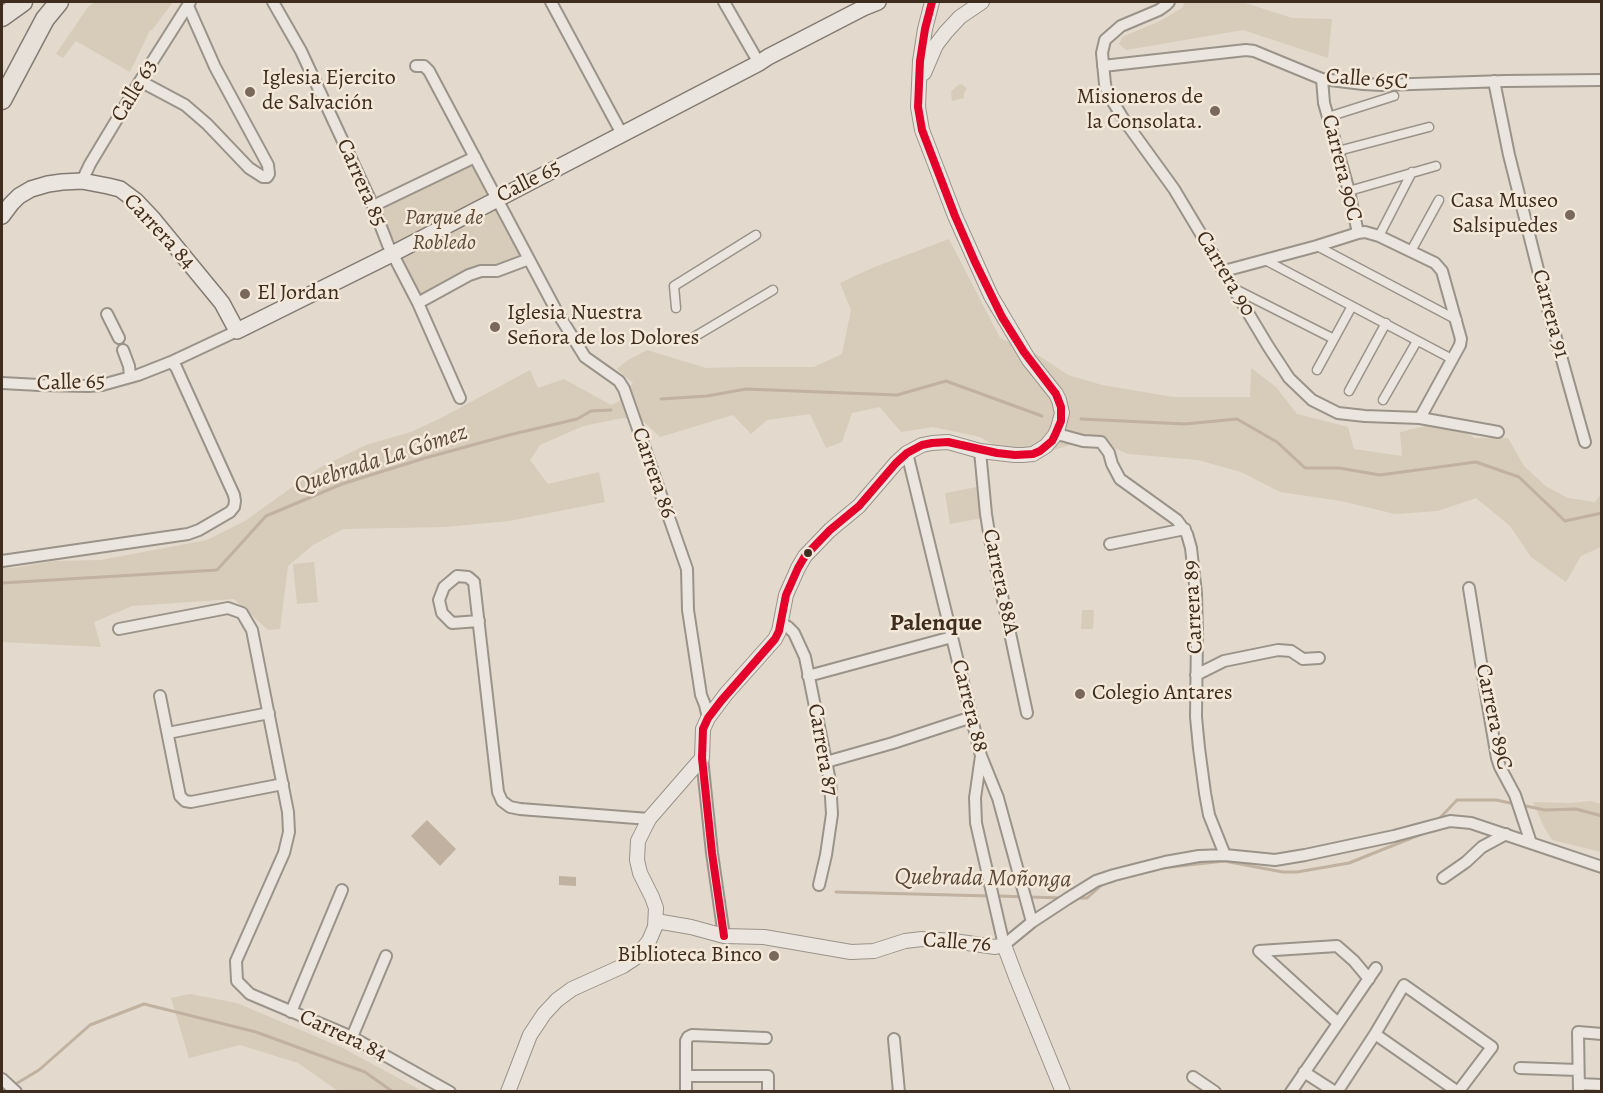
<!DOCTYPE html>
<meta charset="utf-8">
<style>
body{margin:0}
#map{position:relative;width:1603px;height:1093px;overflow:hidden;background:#e3dacd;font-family:Alegreya,serif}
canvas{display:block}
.frame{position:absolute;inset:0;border:3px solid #3e2c1f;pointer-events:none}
</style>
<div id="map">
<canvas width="1603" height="1093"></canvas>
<div class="frame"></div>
</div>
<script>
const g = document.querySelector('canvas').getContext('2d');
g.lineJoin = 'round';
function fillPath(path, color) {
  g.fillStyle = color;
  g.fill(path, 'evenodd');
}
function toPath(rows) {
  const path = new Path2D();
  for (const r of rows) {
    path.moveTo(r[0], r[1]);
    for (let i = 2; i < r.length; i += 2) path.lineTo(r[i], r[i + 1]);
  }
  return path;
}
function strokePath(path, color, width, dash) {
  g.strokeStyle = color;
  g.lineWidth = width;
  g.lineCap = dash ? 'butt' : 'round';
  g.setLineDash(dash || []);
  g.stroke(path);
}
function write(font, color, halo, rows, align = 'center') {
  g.font = font + ' Alegreya,serif';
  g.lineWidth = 5;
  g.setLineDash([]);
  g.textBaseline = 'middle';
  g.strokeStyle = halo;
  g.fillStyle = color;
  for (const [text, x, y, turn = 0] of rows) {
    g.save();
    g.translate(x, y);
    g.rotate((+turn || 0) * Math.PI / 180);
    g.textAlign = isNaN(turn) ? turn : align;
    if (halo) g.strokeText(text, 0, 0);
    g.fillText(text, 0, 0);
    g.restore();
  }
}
const green = toPath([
 [95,2,173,2,152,30,150,30,130,72,76,41,63,58,56,54,88,7],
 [1183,2,1242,2,1292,18,1332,19,1328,58,1243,30,1126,50,1119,44,1122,37,1160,21,1182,8,1184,4],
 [962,84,967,89,964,93,964,98,952,101,951,92,958,85],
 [475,162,523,254,505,263,485,266,421,297,378,210],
 [949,239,1000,338,1038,355,1068,375,1102,385,1173,397,1250,397,1251,368,1276,387,1297,414,1348,427,1354,449,1402,456,1400,432,1446,421,1475,438,1508,438,1524,466,1547,487,1568,498,1595,502,1602,493,1601,547,1581,556,1566,582,1531,557,1510,526,1476,498,1438,511,1395,514,1341,501,1280,492,1241,472,1198,460,1128,454,1091,438,1020,461,980,437,933,427,901,432,880,407,852,413,842,442,826,448,810,414,767,420,751,434,733,415,660,437,644,422,623,418,583,426,540,445,530,460,548,484,599,472,605,502,509,521,445,527,343,529,313,545,288,566,280,629,268,630,234,599,132,606,94,622,101,647,2,642,2,567,13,568,55,561,101,560,207,540,245,521,319,468,366,445,411,432,443,417,530,370,538,388,564,379,611,405,618,402,633,383,617,369,628,360,647,350,706,368,744,367,814,367,842,354,851,310,840,283,872,268],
 [977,487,982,518,950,524,945,493],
 [314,562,318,602,297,604,293,564],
 [1082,610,1094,610,1093,629,1081,629],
 [1591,801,1601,804,1601,852,1552,840,1543,825,1533,802,1569,803],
 [190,994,237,1003,343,1048,422,1091,338,1091,298,1063,240,1045,189,1058,171,998]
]);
const water = toPath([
 [427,820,456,849,440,866,411,836],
 [559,876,576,877,576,886,559,885]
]);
const stream = toPath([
 [661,399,707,396,746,389,897,395,946,381,1042,416],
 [1081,419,1185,424,1237,419,1277,442,1305,468,1339,468,1380,475,1476,462,1519,477,1565,521,1602,513],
 [2,583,217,570,266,516,342,484,425,458,509,435,577,419,591,411,611,410],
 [1521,805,1545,810,1576,809,1602,816],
 [1437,821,1457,800,1496,800,1515,804],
 [1162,868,1224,861,1283,872,1297,872,1349,863,1424,833],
 [836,892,990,896],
 [997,896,1062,898],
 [1075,898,1087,898,1104,883],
 [14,1085,39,1070,90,1025,144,1004,256,1032,365,1072,393,1092]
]);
const pedestrian = toPath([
 [1328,117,1394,96],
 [1338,151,1429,127],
 [1349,191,1436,166],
 [1379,236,1412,172],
 [1317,246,1457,320],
 [1411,251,1439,200],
 [1265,260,1452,359],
 [1233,288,1334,339],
 [676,308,674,286,756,235],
 [694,337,773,290],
 [1317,370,1352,306],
 [1349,391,1386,323],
 [1383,400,1417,341]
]);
const minor = toPath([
 [273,2,301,51,373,206,388,245,418,303,460,398],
 [551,2,622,134],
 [724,2,759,63],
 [1169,2,1166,5,1159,10,1121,26,1105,40,1102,53,1105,84,1107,92,1124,120,1174,189,1268,346,1289,378,1312,400,1338,413,1365,416,1420,418,1498,432],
 [416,66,424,66,429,71,557,312,585,357,619,381,624,389,687,569,688,610,701,695,705,705,708,718],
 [1103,66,1246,50,1254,51,1322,79,1363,84,1382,85,1505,81,1602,80],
 [1322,79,1324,103,1349,191,1358,233],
 [140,81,185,105,207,124,249,168,263,177,267,177,269,174,268,165,215,67,188,6],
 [1494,81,1509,155,1549,313,1585,442],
 [82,181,90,164,140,81,190,2],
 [373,206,475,157],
 [1224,271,1317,246,1358,233,1365,232,1379,236,1435,263,1442,271,1461,339,1460,345,1420,418],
 [418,303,469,275,481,271,497,271,529,259],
 [107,314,119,338],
 [123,350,129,366,130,377],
 [2,383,39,385,88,386,102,385,138,375,171,362,237,331],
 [1058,428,1061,435,1083,441,1101,442,1109,453,1112,464,1120,479,1177,520,1187,534,1191,548,1196,593,1197,633,1196,717,1199,748,1205,793,1209,815,1225,855],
 [980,451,986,514,990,539,1027,713],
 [907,453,981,756,998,798,1032,922],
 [1110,544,1185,529],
 [2,561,188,534,199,530,230,512,234,507,235,501,234,495,176,367,171,362],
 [1469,588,1488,706,1497,758,1500,767,1515,795,1531,843],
 [479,621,452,623,442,613,439,600,444,587,457,576,468,577,474,582,498,792,502,801,510,807,520,809,649,819],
 [781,623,788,627,794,633,805,657,830,781,832,814,826,855,819,885],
 [119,629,228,608,242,613,252,630,288,812,289,832,284,853,236,961,237,981,250,994,352,1037,450,1092],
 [1196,675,1224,661,1278,650,1291,651,1303,659,1319,658],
 [808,676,952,637],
 [160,696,180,796,185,801,191,802,283,784],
 [168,733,269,713],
 [981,756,975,798,976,823,1004,945,1032,922,1067,899,1096,881,1114,875,1165,862,1199,856,1225,855,1275,860,1305,855,1394,836,1450,821,1471,823,1602,867],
 [702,758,712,853,724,936],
 [826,762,893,743,972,717],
 [1443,878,1466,862,1482,847,1506,834],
 [1259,951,1337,946,1354,961,1369,979],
 [1259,951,1338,1023],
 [291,1012,342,890],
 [1375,1034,1458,1092],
 [352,1037,386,956],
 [894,1039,899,1092],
 [1520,1068,1578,1070],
 [1304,1072,1335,1092],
 [686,1076,768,1076,768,1092],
 [1193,1077,1215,1092],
 [2,1079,16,1092],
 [1579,1084,1602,1085],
 [686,1092,686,1041,688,1037,692,1035,766,1038],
 [1291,1092,1376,968],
 [1337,1092,1375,1034,1404,985,1492,1047,1458,1092],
 [1579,1092,1578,1032,1602,1034]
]);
const tertiary = toPath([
 [924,73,936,45,946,32,960,17,982,2],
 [656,921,691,927,724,936,764,937,851,952,874,951,905,941,922,939,954,941,995,947,1004,945,1016,977,1063,1092],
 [508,1092,530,1035,544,1014,557,1000,572,989,623,966,635,958,649,941,655,927,656,908,652,897,640,873,637,860,638,841,649,819,702,758,703,729,708,718,726,694,775,639,779,631,786,595,798,568,805,556,830,530,859,506,896,463,907,453,922,445,932,443,948,442,980,451,1015,455,1023,455,1033,454,1046,446,1055,435,1058,428,1062,413,1059,400,1056,394,1029,360,991,296,955,216,922,130,918,107,920,61,925,29,932,2]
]);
const secondary = toPath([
 [2,216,11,204,19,196,31,189,48,184,62,182,82,181,108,186,120,189,136,201,153,219,222,303,237,331,392,254,759,63,768,57,863,8,878,2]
]);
const trunk = toPath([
 [2,17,23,2],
 [2,100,45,19,59,2]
]);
const bus1 = toPath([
 [724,936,712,853,702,758,703,729,708,718,721,701,775,639,779,631,786,595,798,568,805,556,830,530,859,506,896,463,907,453,922,445,932,443,948,442,997,453,1015,455,1033,454,1040,451,1052,441,1055,435,1061,421,1061,407,1056,394,1024,352,1002,317,975,262,955,216,922,130,918,107,920,61,925,29,932,2]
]);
const markers = [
 [250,92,6,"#78695c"],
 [1215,111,6,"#78695c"],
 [1570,215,6,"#78695c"],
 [245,294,6,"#78695c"],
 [495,327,6,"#78695c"],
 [808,553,5,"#3e2c1f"],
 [1080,694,6,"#78695c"],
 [774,956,6,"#78695c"]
];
const poiNames = [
 ["Iglesia Ejercito",262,79],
 ["de Salvación",262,104],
 ["Misioneros de",1203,98,"right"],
 ["la Consolata.",1203,123,"right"],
 ["Casa Museo",1558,202,"right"],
 ["Salsipuedes",1558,227,"right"],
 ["El Jordan",257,294],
 ["Iglesia Nuestra",507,314],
 ["Señora de los Dolores",507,339],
 ["Colegio Antares",1092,694],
 ["Biblioteca Binco",762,956,"right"]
];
const streetNames = [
 ["Calle 65C",1367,80,4],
 ["Calle 63",135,91,-59],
 ["Carrera 90C",1341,168,76],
 ["Calle 65",529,182,-27],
 ["Carrera 85",361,183,66],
 ["Carrera 84",159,232,47],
 ["Carrera 90",1225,274,59],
 ["Carrera 91",1550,314,75],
 ["Calle 65",71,383,-2],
 ["Carrera 86",653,473,71],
 ["Carrera 88A",1000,582,78],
 ["Carrera 89",1194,607,-93],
 ["Carrera 88",969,706,76],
 ["Carrera 89C",1493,717,78],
 ["Carrera 87",822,750,80],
 ["Calle 76",957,943,4],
 ["Carrera 84",343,1036,25]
];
const parkNames = [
 ["Parque de",444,219],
 ["Robledo",444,244]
];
const waterNames = [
 ["Quebrada La Gómez",381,460,-18],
 ["Quebrada Moñonga",983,879,1]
];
const neighbourhoodNames = [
 ["Palenque",936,624]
];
fillPath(green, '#d7cbb9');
fillPath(water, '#c0b1a0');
strokePath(stream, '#c0b1a0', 3);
strokePath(pedestrian, '#9a938a', 11);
strokePath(minor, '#9a938a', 14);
strokePath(tertiary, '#9a938a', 16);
strokePath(secondary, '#837b73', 18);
strokePath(trunk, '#837b73', 21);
strokePath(pedestrian, '#eae5de', 8);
strokePath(minor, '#eae5de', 10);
strokePath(tertiary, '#eae5de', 14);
strokePath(secondary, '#eae5de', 15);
strokePath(trunk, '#e6e0d9', 18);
strokePath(bus1, '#e4002b', 8);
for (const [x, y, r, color] of markers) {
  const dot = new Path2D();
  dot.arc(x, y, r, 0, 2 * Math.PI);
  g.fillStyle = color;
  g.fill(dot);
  strokePath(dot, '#f3e8d9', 2);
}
write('22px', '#3e2c1f', '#f3e8d9', poiNames, 'left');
write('22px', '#3e2c1f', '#f3e8d9', streetNames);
write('italic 22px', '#5b493a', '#f3e8d9', parkNames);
write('italic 24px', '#5b493a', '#f3e8d9', waterNames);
write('bold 24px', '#3e2c1f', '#f3e8d9', neighbourhoodNames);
</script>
